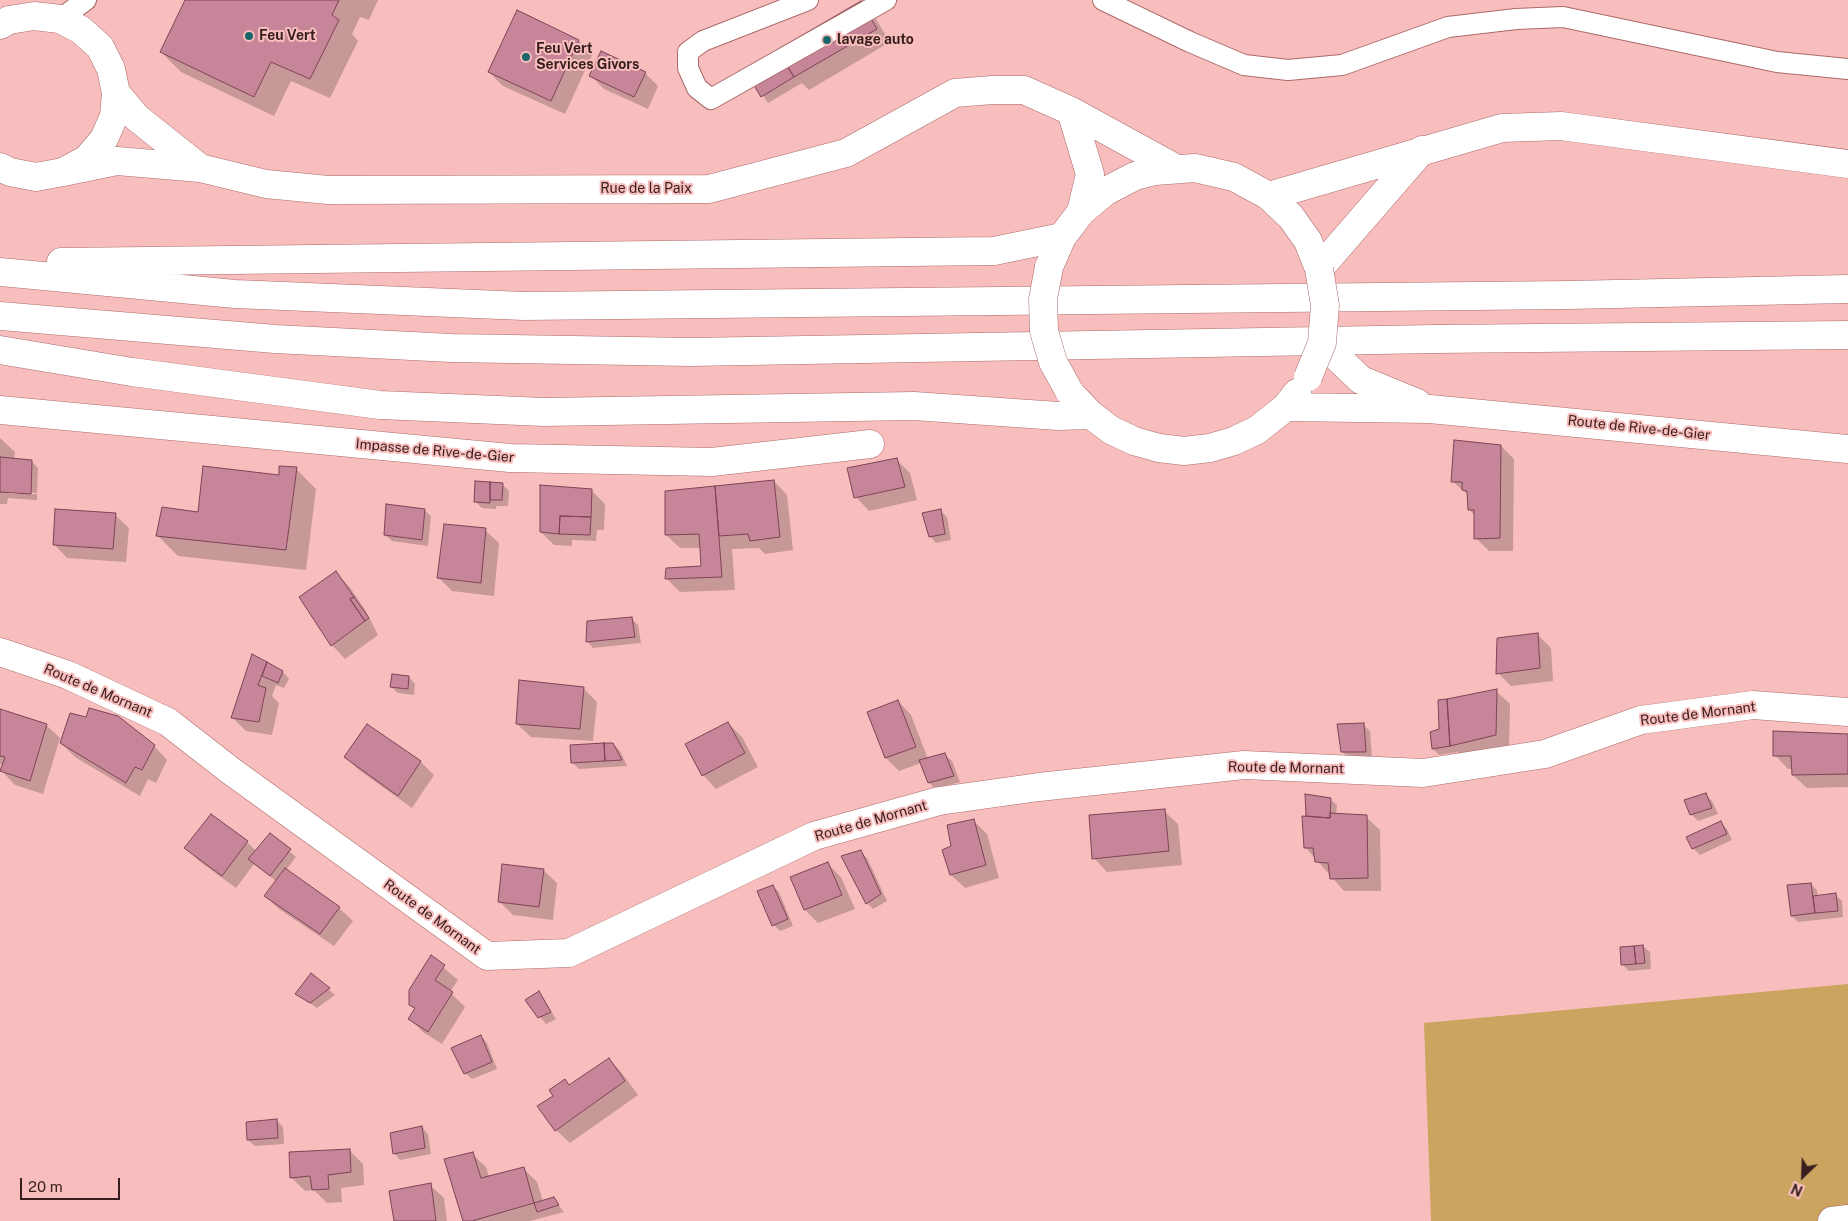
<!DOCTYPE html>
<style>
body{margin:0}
#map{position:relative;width:1848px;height:1221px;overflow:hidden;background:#f8bebd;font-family:"Public Sans",sans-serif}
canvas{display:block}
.north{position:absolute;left:1778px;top:1151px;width:50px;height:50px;-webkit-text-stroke:4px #f8bebd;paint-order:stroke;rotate:204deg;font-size:14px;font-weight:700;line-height:20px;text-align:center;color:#381e1e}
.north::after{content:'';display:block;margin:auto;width:18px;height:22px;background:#381e1e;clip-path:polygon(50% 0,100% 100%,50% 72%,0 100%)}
.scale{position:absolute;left:20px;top:1178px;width:100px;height:22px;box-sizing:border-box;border:2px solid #381e1e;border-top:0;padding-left:6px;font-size:15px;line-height:18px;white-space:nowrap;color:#381e1e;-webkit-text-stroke:4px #f8bebd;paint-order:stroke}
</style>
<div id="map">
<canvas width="1848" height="1221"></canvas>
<div class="north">N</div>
<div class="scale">20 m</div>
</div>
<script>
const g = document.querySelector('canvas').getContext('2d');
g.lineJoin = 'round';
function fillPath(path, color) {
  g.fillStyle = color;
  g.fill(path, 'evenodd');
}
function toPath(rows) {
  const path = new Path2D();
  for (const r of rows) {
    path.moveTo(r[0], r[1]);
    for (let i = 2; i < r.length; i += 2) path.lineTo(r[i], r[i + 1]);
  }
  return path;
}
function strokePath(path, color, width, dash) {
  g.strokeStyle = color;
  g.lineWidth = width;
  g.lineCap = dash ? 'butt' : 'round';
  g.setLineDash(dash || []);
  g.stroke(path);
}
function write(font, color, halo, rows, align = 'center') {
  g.font = font + ' "Public Sans",sans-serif';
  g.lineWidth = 4;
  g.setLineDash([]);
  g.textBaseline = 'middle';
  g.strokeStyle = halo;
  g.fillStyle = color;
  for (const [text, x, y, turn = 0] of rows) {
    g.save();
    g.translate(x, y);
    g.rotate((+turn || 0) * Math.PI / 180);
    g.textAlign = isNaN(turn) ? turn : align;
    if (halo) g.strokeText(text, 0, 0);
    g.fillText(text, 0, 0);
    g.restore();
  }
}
const green = toPath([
 [1848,984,1848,1221,1431,1221,1424,1023]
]);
const shadow = toPath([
 [187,0,378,0,369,20,360,17,352,34,358,41,330,98,291,81,274,116,181,72,161,52],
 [517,12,579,41,592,55,565,114,503,86,489,72],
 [874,16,890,42,809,90,802,83,768,103,746,70],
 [645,73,658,86,648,109,604,89,591,76],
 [0,438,15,452,14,459,32,462,38,468,37,493,9,491,9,494,37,494,37,500,8,498,7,504,0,504],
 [1501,446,1514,459,1513,551,1489,551,1476,538,1475,516,1469,509,1468,495,1452,481],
 [897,460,910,473,917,500,869,511,856,497],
 [296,469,316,489,306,570,178,556,158,536,199,513],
 [774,481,787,495,793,550,765,554,759,548,732,549,735,590,680,592,667,579,702,567,701,548,680,548,666,535,666,493],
 [502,484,509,491,508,506,496,506,496,509,482,508,475,501],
 [592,491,605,504,604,530,597,530,596,541,572,540,572,546,554,545,541,532],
 [424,510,431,516,428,546,392,541,385,535],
 [940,510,947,517,951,540,936,543,930,536],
 [115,515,129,528,126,562,67,558,54,544],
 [485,530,499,543,494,596,452,591,438,577],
 [336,573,349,586,366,611,378,635,345,659,332,645,300,597],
 [631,618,638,625,641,643,593,648,587,641],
 [1538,635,1551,648,1553,681,1511,686,1498,673],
 [253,656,283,672,289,679,284,688,276,685,272,696,279,703,272,735,246,731,233,718],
 [409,677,415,684,414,695,398,693,391,687],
 [583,688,597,702,593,741,531,737,517,724],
 [1496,691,1510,704,1509,749,1464,759,1457,752,1439,755,1433,749,1431,733,1440,730],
 [898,701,911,715,928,759,945,755,952,761,960,782,935,789,929,782,921,763,899,771,886,758,869,712],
 [0,710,46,725,60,738,43,794,15,785,2,771,4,765,0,764],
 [728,723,742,737,758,767,716,789,703,775],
 [1363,725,1370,731,1372,758,1348,758,1342,751],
 [1848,735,1848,787,1807,788,1793,775,1793,769,1788,769,1775,755],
 [61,743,154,746,167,760,156,783,148,779,140,796,75,757],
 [613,744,620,751,627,766,579,769,572,762],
 [345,757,421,762,434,775,412,808,359,770],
 [1705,794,1712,801,1718,814,1698,821,1691,814],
 [1330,799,1337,805,1336,815,1366,817,1380,830,1381,891,1344,891,1305,847,1309,818,1307,816],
 [1164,811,1178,824,1182,865,1107,872,1094,858],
 [973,820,987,834,999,878,965,888,951,875,953,846],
 [1721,823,1727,829,1732,840,1700,855,1693,848],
 [270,835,296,857,286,870,339,908,353,921,334,946,279,909,265,896,276,881,254,864,236,888,199,861,186,848,247,842,256,851],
 [861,852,867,858,887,901,873,909,867,903],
 [827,863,841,877,855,909,818,923,805,910],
 [543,870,557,883,553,920,513,915,499,901],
 [1811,884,1817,890,1818,897,1835,895,1842,901,1843,917,1798,922,1792,916,1788,886],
 [773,886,779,892,793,926,780,931,774,925],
 [1643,946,1650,952,1651,969,1629,971,1623,965],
 [431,957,458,980,450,992,465,1007,442,1044,423,1032,410,1019,415,1010,411,1005],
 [312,975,335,995,317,1008,297,994],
 [539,992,556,1019,546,1024,527,1001],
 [481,1036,487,1043,497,1069,472,1079,465,1073],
 [609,1059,622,1073,638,1095,570,1143,556,1130,554,1096,565,1081,570,1086],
 [277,1121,283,1127,284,1144,255,1146,248,1140],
 [422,1127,428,1134,431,1154,400,1160,394,1153],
 [349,1150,363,1164,364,1185,341,1188,342,1202,327,1203,314,1190,305,1191,291,1177],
 [472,1154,486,1167,489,1177,523,1168,537,1182,543,1201,553,1198,564,1212,530,1221,464,1221],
 [430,1185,444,1198,447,1221,395,1221]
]);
const building = toPath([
 [185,0,339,0,332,15,339,20,310,79,271,62,254,97,160,52,185,0],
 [861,1,877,29,794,77,777,50,861,1],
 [517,10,579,40,551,101,488,72,517,10],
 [777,50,794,77,761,97,745,70,777,50],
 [601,51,646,72,634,97,589,76,601,51],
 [1454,440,1501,445,1500,538,1474,539,1474,510,1468,510,1467,491,1462,490,1462,482,1451,482,1454,440],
 [0,457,32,460,31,494,0,492,0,457],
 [897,458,905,487,854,498,847,468,897,458],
 [203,466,279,475,279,466,297,467,286,550,156,536,162,507,198,512,203,466],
 [774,480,780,537,750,541,748,534,719,536,715,486,774,480],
 [475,481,490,482,490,503,474,502,475,481],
 [490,482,503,483,502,500,490,500,490,482],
 [540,485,592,489,591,517,560,516,559,534,540,532,540,485],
 [715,486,722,577,665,579,666,568,701,566,699,534,665,535,665,491,715,486],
 [386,504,425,509,422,540,384,535,386,504],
 [55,509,116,513,113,549,53,545,55,509],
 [941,509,945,534,929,537,922,513,941,509],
 [560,516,591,517,590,535,559,534,560,516],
 [444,524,486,528,481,583,437,578,444,524],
 [336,571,354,597,350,599,365,621,331,646,299,597,336,571],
 [354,597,369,618,365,621,350,599,354,597],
 [632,617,635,637,586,642,587,621,632,617],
 [1538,633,1540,668,1496,674,1497,638,1538,633],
 [252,654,267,662,258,685,266,688,259,722,231,718,252,654],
 [267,662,283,671,278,683,262,676,267,662],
 [392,674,409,676,408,689,390,687,392,674],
 [519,680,584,687,580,729,516,724,519,680],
 [1497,689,1496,735,1450,746,1447,699,1497,689],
 [1447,699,1450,746,1432,749,1430,732,1439,729,1438,700,1447,699],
 [898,700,916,747,885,758,867,712,898,700],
 [89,708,118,716,155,745,142,770,135,767,126,783,60,743,70,713,86,717,89,708],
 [0,709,47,724,30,781,0,771,5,757,0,756,0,709],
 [728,722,745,753,702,776,685,744,728,722],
 [1364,723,1366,752,1341,752,1337,724,1364,723],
 [367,724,421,761,398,796,344,757,367,724],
 [1773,731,1848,734,1848,774,1792,775,1791,756,1773,756,1773,731],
 [604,743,613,743,622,760,605,761,604,743],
 [604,743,605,761,571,763,570,745,604,743],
 [945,753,954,776,928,783,919,760,945,753],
 [1706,793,1712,808,1690,815,1684,800,1706,793],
 [1305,794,1331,798,1330,818,1306,816,1305,794],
 [1165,809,1169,851,1092,859,1089,815,1165,809],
 [1330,813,1367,815,1368,878,1330,879,1328,863,1315,862,1313,848,1304,848,1302,816,1330,818,1330,813],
 [211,814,248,841,222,876,184,848,211,814],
 [974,819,986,865,950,875,942,850,951,846,947,825,974,819],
 [1721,821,1727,834,1692,849,1686,837,1721,821],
 [270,833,291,849,270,876,248,859,270,833],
 [861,850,881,894,866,904,841,856,861,850],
 [828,862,842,895,804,910,790,877,828,862],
 [502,864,544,869,539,907,498,902,502,864],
 [285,868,340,907,320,934,264,896,285,868],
 [1811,883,1815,913,1791,916,1787,885,1811,883],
 [773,885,788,919,772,926,757,891,773,885],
 [1836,893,1838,911,1815,913,1813,896,1836,893],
 [1643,945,1645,963,1636,964,1634,946,1643,945],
 [1634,946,1636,964,1621,965,1620,947,1634,946],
 [431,955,445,965,435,980,453,992,428,1032,408,1019,415,1008,409,1005,409,990,431,955],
 [311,973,330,988,310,1003,295,994,311,973],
 [539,991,551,1012,538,1018,525,1000,539,991],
 [481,1035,492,1062,464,1074,451,1048,481,1035],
 [609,1058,625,1081,555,1131,537,1106,553,1096,549,1090,565,1079,569,1085,609,1058],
 [277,1119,278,1138,247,1140,246,1122,277,1119],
 [422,1126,425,1148,393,1154,390,1133,422,1126],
 [350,1149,351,1172,328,1175,329,1189,312,1190,310,1176,290,1178,289,1152,350,1149],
 [473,1152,481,1178,524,1167,534,1203,472,1221,463,1221,444,1159,473,1152],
 [431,1183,436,1221,394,1221,389,1191,431,1183],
 [554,1197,559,1205,537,1212,534,1203,554,1197]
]);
const service = toPath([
 [808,0,703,41,688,52,688,68,697,88,711,99,886,0],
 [1103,0,1190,42,1244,65,1288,70,1342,65,1448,27,1516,19,1563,17,1777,62,1848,69],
 [60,19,86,0]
]);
const minor = toPath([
 [1269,196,1502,128,1561,126,1848,164],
 [1319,269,1422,150],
 [0,410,510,458,712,462,870,444],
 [1832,1221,1848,1219]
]);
const secondary = toPath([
 [0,25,9,20,34,16,60,19,81,30,100,47,111,69,116,93,114,116,104,139,87,159,63,172,36,177,10,172,0,167],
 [116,93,136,117,200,168],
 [1071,111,1090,174,1081,212],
 [63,172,117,161,200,168,266,184,328,190,709,189,846,153,955,93,992,90,1024,90,1071,111,1175,168],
 [1049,267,1062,237,1081,212,1106,191,1135,176,1155,171,1195,168,1234,177,1269,196,1291,217,1308,241,1319,269],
 [1322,343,1361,380,1417,403],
 [1075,398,1091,415,1111,430,1134,441,1159,448,1184,451,1210,448,1234,441,1257,430,1286,407,1297,393],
 [1286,407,1430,409,1848,449],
 [0,652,68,675,168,722,231,771,487,956,569,953,814,836,939,801,1039,787,1244,765,1423,773,1545,754,1641,720,1753,705,1848,712]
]);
const motorway = toPath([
 [61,262,994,251,1062,237],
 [0,272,235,294,524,306,1569,295,1848,289],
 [0,316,275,339,451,348,691,352,1435,339,1848,335],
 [0,350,132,372,380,405,544,412,914,406,1058,416,1091,415]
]);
const secondaryBridge = toPath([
 [1049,267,1043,299,1044,331,1053,362,1069,391],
 [1308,377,1322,343,1325,305,1319,269]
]);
const markers = [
 [249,36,5,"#18666a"],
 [827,40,5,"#18666a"],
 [526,57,5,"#18666a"]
];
const poiNames = [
 ["Feu Vert",259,36],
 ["lavage auto",837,40],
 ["Feu Vert",536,49],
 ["Services Givors",536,65]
];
const streetNames = [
 ["Rue de la Paix",646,189],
 ["Route de Rive-de-Gier",1639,428,6],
 ["Impasse de Rive-de-Gier",435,451,5],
 ["Route de Mornant",98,691,23],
 ["Route de Mornant",1698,714,-7],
 ["Route de Mornant",1286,768,1],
 ["Route de Mornant",871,821,-16],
 ["Route de Mornant",432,917,36]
];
fillPath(green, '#cba45f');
fillPath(shadow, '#0003');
fillPath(building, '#c78599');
strokePath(building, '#7e4356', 1);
strokePath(service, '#ac6a6a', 22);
strokePath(minor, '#ac6a6a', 29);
strokePath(secondary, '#ac6a6a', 29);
strokePath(motorway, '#ac6a6a', 29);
strokePath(service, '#fff', 20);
strokePath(minor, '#fff', 28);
strokePath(secondary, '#fff', 28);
strokePath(motorway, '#fff', 28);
strokePath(secondaryBridge, '#ac6a6a', 29, []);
strokePath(secondaryBridge, '#fff', 28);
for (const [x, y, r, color] of markers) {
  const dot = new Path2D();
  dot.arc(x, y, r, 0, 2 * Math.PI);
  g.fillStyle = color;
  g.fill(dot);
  strokePath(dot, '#f8bebd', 2);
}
write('bold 14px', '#381e1e', '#f8bebd', poiNames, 'left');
write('14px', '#381e1e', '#f8bebd', streetNames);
</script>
